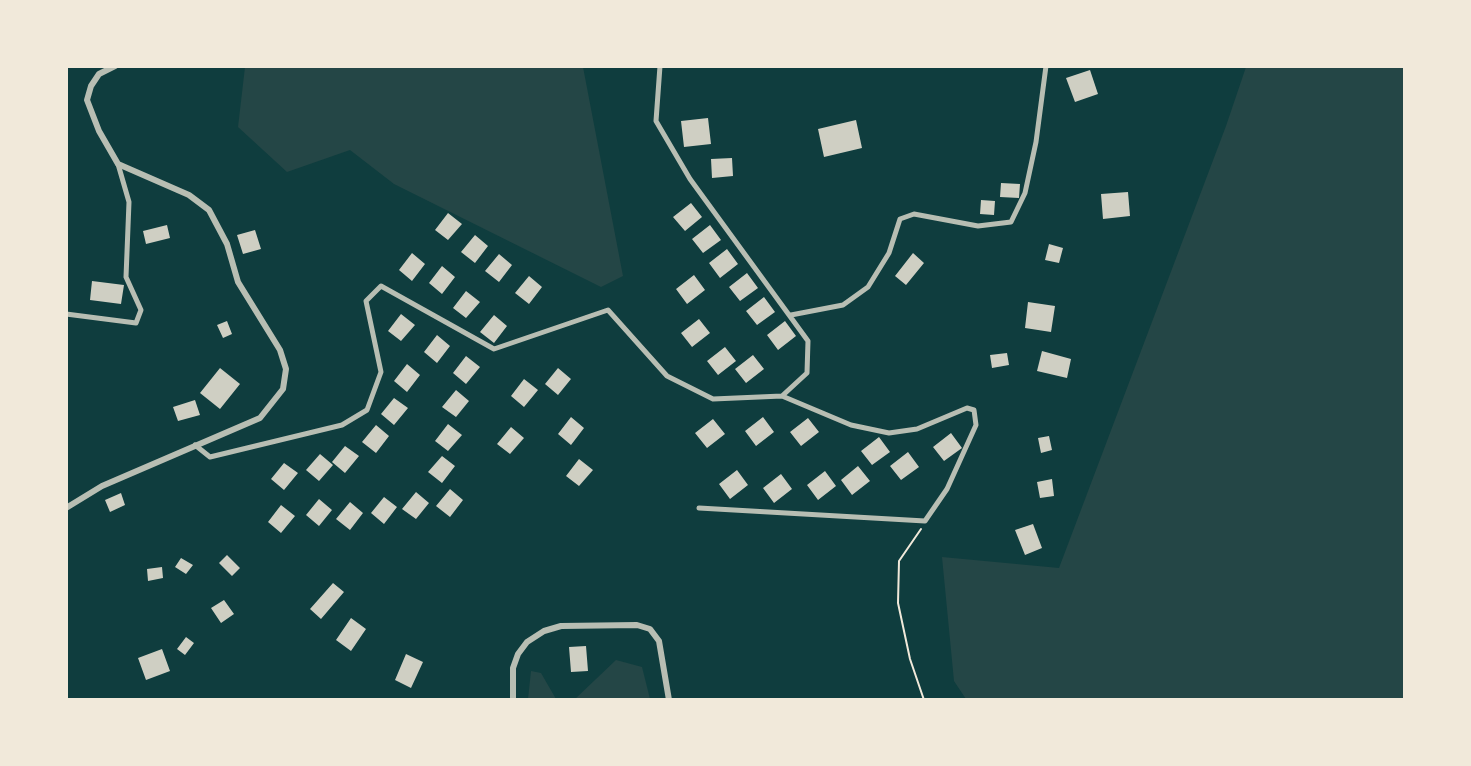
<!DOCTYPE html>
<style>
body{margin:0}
#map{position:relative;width:1471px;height:766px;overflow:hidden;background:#0f3d3e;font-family:"Golos Text",sans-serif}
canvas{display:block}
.frame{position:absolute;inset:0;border:68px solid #f1e9da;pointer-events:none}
</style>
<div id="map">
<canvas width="1471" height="766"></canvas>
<div class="frame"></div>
</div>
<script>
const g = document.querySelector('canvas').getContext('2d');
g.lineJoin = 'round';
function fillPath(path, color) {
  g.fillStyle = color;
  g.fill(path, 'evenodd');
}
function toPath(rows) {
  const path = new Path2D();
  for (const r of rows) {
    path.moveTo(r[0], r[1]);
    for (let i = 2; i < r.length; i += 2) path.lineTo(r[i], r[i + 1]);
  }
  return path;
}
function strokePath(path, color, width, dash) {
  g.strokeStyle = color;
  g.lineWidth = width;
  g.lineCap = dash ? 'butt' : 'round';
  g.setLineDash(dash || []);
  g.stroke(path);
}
const green = toPath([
 [245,67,583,67,623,276,601,287,394,184,350,150,287,172,238,127],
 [1246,67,1404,67,1404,699,966,699,954,681,942,557,1059,568,1226,126],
 [616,660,642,667,650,699,575,699],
 [531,671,541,673,556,699,528,699]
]);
const building = toPath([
 [1090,70,1098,94,1075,102,1066,78],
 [708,118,711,144,684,147,681,121],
 [856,120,862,148,824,157,818,129],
 [732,158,733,176,712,178,711,159],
 [1001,183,1020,184,1019,198,1000,197],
 [1128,192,1130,216,1103,219,1101,194],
 [981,200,995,201,994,215,980,214],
 [691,203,702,217,685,231,673,217],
 [448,213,462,224,448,240,435,230],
 [167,225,170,238,146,244,143,231],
 [710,225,721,240,703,253,692,239],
 [255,230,261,249,243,254,237,235],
 [475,235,488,246,475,263,461,252],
 [1049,244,1063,248,1059,263,1045,260],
 [727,249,738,264,720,278,709,263],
 [412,253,425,264,412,281,399,270],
 [913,253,924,263,906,285,895,276],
 [499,254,512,265,499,282,485,271],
 [442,266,455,277,442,294,429,283],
 [747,273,758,288,740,301,729,287],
 [694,275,705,290,687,304,676,289],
 [529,276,542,287,529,304,515,293],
 [92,281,124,285,121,304,90,300],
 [466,291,480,302,466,318,453,308],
 [764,297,775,312,757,325,746,311],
 [1028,302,1055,306,1051,332,1025,328],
 [401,314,415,325,401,341,388,331],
 [494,315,507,326,494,343,480,332],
 [699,319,710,333,692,347,681,333],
 [227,321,232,334,223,338,217,325],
 [785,321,796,336,778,350,767,335],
 [437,335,450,346,437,363,424,352],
 [725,347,736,361,718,375,707,361],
 [1042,351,1071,359,1067,378,1037,371],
 [1007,353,1009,365,992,368,990,355],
 [753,355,764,369,746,383,735,369],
 [466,356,480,367,466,384,453,373],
 [407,364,420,375,407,392,394,381],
 [220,368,240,384,220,409,200,393],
 [558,368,571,379,558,395,545,384],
 [524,379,538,390,524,407,511,396],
 [456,390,469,401,456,417,442,407],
 [394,398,408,408,394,425,381,414],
 [195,400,200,415,178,421,173,407],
 [571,417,584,428,571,445,558,434],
 [763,417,774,432,756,446,745,431],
 [808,418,819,432,801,446,790,432],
 [713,419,725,434,707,448,695,433],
 [448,424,462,435,448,451,435,441],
 [376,425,389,436,376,453,362,442],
 [511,427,524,438,510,454,497,444],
 [951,433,962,448,944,461,933,447],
 [1049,436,1052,450,1041,453,1038,438],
 [879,437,890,452,872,465,861,451],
 [345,446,359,456,345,473,332,462],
 [908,452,919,467,901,480,890,466],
 [320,454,333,465,319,481,306,470],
 [442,456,455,466,442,483,428,472],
 [579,459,593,470,579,486,566,476],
 [284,463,298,473,284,490,271,479],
 [858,466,870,481,852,495,841,480],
 [737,470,748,485,730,499,719,484],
 [825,471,836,486,818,500,807,485],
 [781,474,792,489,774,503,763,488],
 [1052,479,1054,496,1040,498,1037,482],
 [450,489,463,500,450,517,436,506],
 [416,492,429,503,416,519,402,509],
 [121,493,125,505,110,512,105,500],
 [384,497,397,507,384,524,371,513],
 [319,499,332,510,319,526,306,515],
 [350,502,363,513,350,530,336,519],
 [281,505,295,516,281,533,268,522],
 [1033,524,1042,548,1025,555,1015,530],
 [227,555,240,568,232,576,219,563],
 [181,558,193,565,186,574,175,567],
 [162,567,163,578,148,581,147,569],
 [333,583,344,592,321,619,310,609],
 [224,600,234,614,221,623,211,608],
 [351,618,366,629,351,651,336,640],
 [186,637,194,643,185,655,177,649],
 [586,646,588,671,571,672,569,647],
 [162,649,170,671,146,680,138,658],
 [406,654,423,662,411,688,395,680]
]);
const path = toPath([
 [921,529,899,561,898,603,910,659,924,700]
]);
const minor = toPath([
 [66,314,136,323,141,310,126,277,129,202,118,164],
 [791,315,843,305,868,287,889,253,900,219,914,214,978,226,1011,222,1025,193,1036,142,1046,66],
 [195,445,210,457,342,425,367,410,381,372,366,301,381,286,494,349,608,310,667,376,713,399,782,396,807,373,808,341,690,179,656,121,660,66],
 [699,508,925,521,947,489,976,425,974,410,967,408,917,429,889,433,851,425,782,396]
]);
const tertiary = toPath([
 [66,508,102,486,260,418,283,389,286,369,280,350,238,282,227,244,209,210,189,195,118,164,99,131,87,100,91,86,99,74,115,66],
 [513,700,513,668,518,654,527,642,544,631,561,626,637,625,650,629,659,641,669,700]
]);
fillPath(green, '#244646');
fillPath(building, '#cfcfc3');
strokePath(path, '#f1e9da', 2);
strokePath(minor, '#b8beb3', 5);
strokePath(tertiary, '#b8beb3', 6);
</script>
